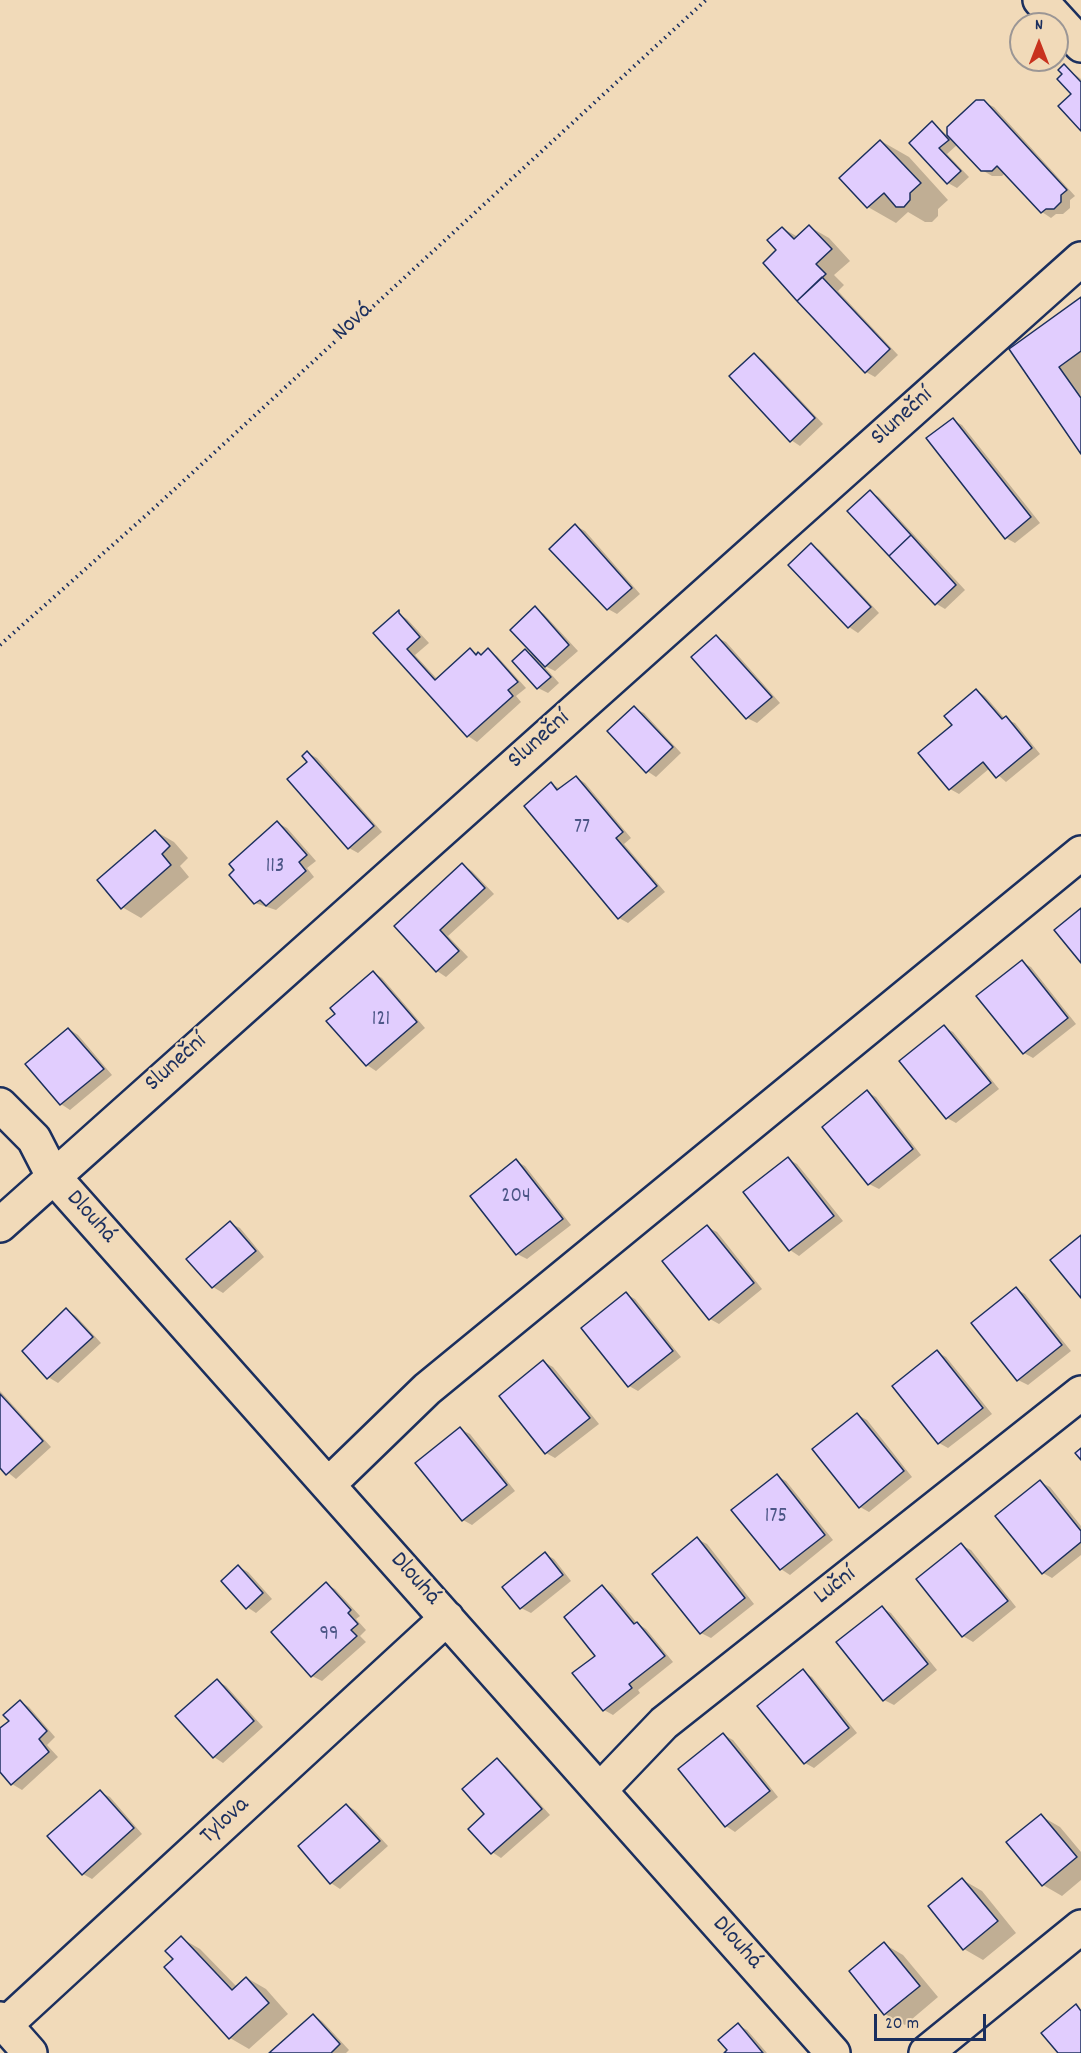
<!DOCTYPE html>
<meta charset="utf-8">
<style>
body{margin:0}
#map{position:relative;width:1081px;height:2053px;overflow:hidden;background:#f1dab9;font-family:Dekko,sans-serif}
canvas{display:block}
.north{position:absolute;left:1009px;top:12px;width:60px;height:60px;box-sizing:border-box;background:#f1dab9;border:2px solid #9b9695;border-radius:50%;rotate:0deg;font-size:16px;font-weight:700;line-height:24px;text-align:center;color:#1b2f5e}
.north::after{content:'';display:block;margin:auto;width:21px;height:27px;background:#c8321e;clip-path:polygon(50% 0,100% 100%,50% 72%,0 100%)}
.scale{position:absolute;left:874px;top:2014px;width:112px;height:27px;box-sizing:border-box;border:3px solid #1b2f5e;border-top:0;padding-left:8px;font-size:18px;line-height:21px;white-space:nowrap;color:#1b2f5e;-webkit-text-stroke:4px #f1dab9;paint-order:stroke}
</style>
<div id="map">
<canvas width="1081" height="2053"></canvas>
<div class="north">N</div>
<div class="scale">20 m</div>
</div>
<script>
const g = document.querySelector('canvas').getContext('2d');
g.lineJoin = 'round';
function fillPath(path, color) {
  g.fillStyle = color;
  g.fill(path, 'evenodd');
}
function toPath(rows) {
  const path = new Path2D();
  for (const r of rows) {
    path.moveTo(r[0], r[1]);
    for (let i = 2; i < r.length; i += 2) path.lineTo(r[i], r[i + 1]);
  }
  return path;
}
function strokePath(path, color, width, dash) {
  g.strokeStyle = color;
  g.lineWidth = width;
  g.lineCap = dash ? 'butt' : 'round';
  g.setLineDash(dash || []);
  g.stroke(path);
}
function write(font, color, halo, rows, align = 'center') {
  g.font = font + ' Dekko,sans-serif';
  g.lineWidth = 4.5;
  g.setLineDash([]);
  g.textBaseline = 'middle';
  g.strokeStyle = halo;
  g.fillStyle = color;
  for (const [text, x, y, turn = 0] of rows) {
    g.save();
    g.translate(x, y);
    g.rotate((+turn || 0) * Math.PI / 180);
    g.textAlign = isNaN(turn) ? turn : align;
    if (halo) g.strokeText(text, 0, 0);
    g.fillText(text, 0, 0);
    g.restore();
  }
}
const shadow = toPath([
 [1064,66,1081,79,1081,129,1073,94,1065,74],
 [984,102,994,107,1075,196,1070,200,1070,208,1063,214,1056,214,1051,218,1042,212,1005,173,1002,176,992,176,982,170,958,144,947,154,969,177,957,188,948,183,932,123,948,136],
 [881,141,909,157,948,200,938,209,938,216,932,222,925,222,908,212,896,223,868,207,841,178],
 [810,227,829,238,850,261,834,275,844,285,838,291,898,355,875,377,866,372,799,301,778,251,782,228,798,237],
 [1081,299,1081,451,1011,349],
 [754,354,763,360,823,424,800,446,791,440],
 [953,420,962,425,1040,523,1015,543,1006,538],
 [870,492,879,497,965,590,945,609,935,603],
 [576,526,585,531,640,594,617,614,608,609],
 [811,545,820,550,879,613,858,633,849,627],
 [535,608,544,614,578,651,555,671,543,665,559,683,548,693,538,688,514,661,525,651,537,657],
 [397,613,407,619,429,643,415,655,438,680,470,650,482,656,488,650,497,656,526,688,516,696,521,702,477,742,468,736,375,634],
 [716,637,726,642,780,703,757,723,747,718,693,657],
 [976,690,985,696,1005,719,1015,723,1040,754,1006,782,990,768,959,794,950,789,954,725],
 [634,708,644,713,681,753,656,777,647,771],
 [308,753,317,758,382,832,358,853,349,848],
 [576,777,585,783,631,838,624,844,665,892,628,923,619,918,551,784,561,789],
 [278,823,287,828,316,861,307,868,314,877,276,910,255,903],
 [155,831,174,842,188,858,180,866,189,877,141,918,122,907],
 [463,865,472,871,494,894,448,936,468,957,446,977,437,971,396,926],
 [1022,962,1031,967,1076,1024,1033,1058,1024,1053],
 [373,972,382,978,425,1028,376,1071,367,1065,328,1021],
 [944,1027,953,1032,999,1089,956,1123,947,1118],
 [69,1029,78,1035,112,1075,70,1110,61,1104],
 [867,1092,876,1097,921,1155,879,1189,869,1184],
 [788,1159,797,1164,843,1221,799,1256,790,1250,745,1193],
 [516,1161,525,1166,571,1225,527,1259,517,1254,472,1196],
 [230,1223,240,1228,264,1257,223,1293,213,1287,188,1259],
 [707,1227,717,1232,762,1289,719,1324,710,1319],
 [1016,1289,1025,1294,1071,1351,1028,1385,1018,1380],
 [626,1294,635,1299,681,1357,638,1391,629,1386],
 [67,1310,76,1316,101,1343,58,1383,48,1377],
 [937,1352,946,1357,992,1414,948,1448,939,1443],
 [544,1362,553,1367,599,1424,555,1458,546,1453],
 [0,1391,51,1447,16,1479,0,1466],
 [858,1415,867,1420,912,1477,869,1512,860,1507],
 [460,1429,470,1434,515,1491,472,1525,463,1520],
 [777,1476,786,1481,833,1540,790,1575,781,1569],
 [1040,1482,1050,1487,1081,1526,1081,1555,1052,1578,1043,1573],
 [697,1539,707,1544,754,1604,711,1638,701,1633],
 [961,1545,971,1550,1016,1607,973,1642,963,1636,918,1579],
 [545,1554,554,1559,571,1581,531,1613,521,1608,504,1587],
 [239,1567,248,1572,272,1599,256,1613,247,1607],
 [326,1584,335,1589,360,1616,356,1619,366,1630,360,1636,366,1642,322,1681,312,1676],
 [602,1587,612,1593,637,1623,646,1629,673,1662,638,1690,640,1693,613,1715,604,1710,597,1656],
 [882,1608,891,1613,937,1670,894,1705,884,1700],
 [803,1671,812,1677,857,1733,814,1768,805,1763],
 [217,1681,226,1686,263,1727,223,1763,214,1757,177,1716],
 [20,1701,29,1707,55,1737,47,1745,58,1757,22,1790,12,1784,0,1770,0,1730,11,1721],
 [724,1735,733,1740,778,1797,735,1832,726,1826],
 [497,1760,506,1766,550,1815,501,1858,492,1852],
 [100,1792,110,1797,142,1834,92,1879,83,1874],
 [347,1805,356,1811,388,1846,340,1889,331,1883,300,1846],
 [1041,1816,1060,1827,1081,1852,1081,1880,1062,1896,1043,1885],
 [963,1880,982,1891,1016,1933,983,1960,964,1949,930,1907],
 [181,1938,200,1949,237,1987,247,1978,266,1989,288,2014,249,2049,230,2038,175,1959],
 [884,1944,903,1955,938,1997,905,2025,885,2014],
 [313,2015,322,2021,349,2050,346,2053,271,2053],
 [738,2025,747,2030,767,2053,726,2053]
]);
const building = toPath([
 [1064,64,1081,82,1081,131,1058,106,1071,94,1057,79,1062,74,1058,70,1064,64],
 [976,100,984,100,1067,190,1061,195,1061,202,1054,209,1046,209,1041,213,997,166,992,171,981,171,947,135,947,127,976,100],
 [932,121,949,140,939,148,961,171,947,184,909,143,932,121],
 [880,140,921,183,910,193,910,200,904,207,896,207,884,193,867,208,839,178,880,140],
 [809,225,832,249,816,264,826,274,797,301,763,263,776,250,767,240,782,227,794,239,809,225],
 [822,277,890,349,865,373,797,301,822,277],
 [1081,297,1081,351,1059,367,1081,398,1081,454,1009,349,1081,297],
 [754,353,815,418,790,442,729,376,754,353],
 [953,418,1031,517,1005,539,926,438,953,418],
 [870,490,911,535,889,556,847,511,870,490],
 [575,524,632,588,607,610,549,549,575,524],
 [911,535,956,585,935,605,889,556,911,535],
 [811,543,871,607,848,628,788,565,811,543],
 [535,606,569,645,545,667,510,630,535,606],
 [399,610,399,613,420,637,407,649,435,680,470,648,476,655,478,652,481,655,488,648,518,682,508,690,513,696,467,737,373,633,399,610],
 [716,635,772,697,746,719,691,657,716,635],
 [525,649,551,677,537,689,512,661,525,649],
 [976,689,1002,719,1006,716,1032,748,996,778,983,762,949,790,918,753,952,725,944,716,976,689],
 [634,706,673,747,646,773,607,731,634,706],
 [307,751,374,826,348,849,287,779,307,762,302,756,307,751],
 [576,776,623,832,616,838,657,886,618,919,524,806,551,782,557,790,576,776],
 [277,821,307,855,299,862,306,871,266,906,260,900,254,904,229,875,234,870,229,864,277,821],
 [155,830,170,846,162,854,171,865,121,909,97,880,155,830],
 [462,863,485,888,440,930,459,951,436,972,394,926,462,863],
 [1081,908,1081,963,1054,930,1081,908],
 [1022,960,1068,1018,1023,1054,976,996,1022,960],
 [373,971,417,1022,366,1066,326,1021,335,1014,330,1008,373,971],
 [944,1025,991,1083,946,1119,899,1061,944,1025],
 [68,1028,104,1069,60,1105,25,1064,68,1028],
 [867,1090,913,1149,868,1185,822,1127,867,1090],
 [788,1157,834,1216,789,1251,743,1192,788,1157],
 [516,1159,563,1219,516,1255,470,1196,516,1159],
 [230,1221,256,1251,212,1288,186,1259,230,1221],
 [707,1225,754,1283,709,1320,662,1261,707,1225],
 [1081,1235,1081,1298,1050,1260,1081,1235],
 [1016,1287,1062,1345,1017,1381,971,1323,1016,1287],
 [626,1292,673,1351,628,1387,581,1328,626,1292],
 [66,1308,93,1337,47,1379,22,1351,66,1308],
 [937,1350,983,1408,938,1444,892,1386,937,1350],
 [543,1360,590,1418,545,1454,499,1396,543,1360],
 [0,1394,43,1441,6,1475,0,1468,0,1394],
 [857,1413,904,1471,859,1508,812,1449,857,1413],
 [460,1427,507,1485,462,1521,415,1463,460,1427],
 [1081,1448,1081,1460,1075,1453,1081,1448],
 [777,1474,825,1535,780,1570,731,1510,777,1474],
 [1040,1480,1081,1531,1081,1542,1042,1574,995,1516,1040,1480],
 [697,1537,745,1598,700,1634,652,1574,697,1537],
 [961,1543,1008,1601,962,1637,916,1579,961,1543],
 [545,1552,563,1575,520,1609,502,1587,545,1552],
 [238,1565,263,1593,246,1609,221,1581,238,1565],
 [326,1582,351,1610,348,1613,358,1624,351,1630,357,1636,311,1677,271,1632,326,1582],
 [602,1585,634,1624,637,1622,665,1656,629,1684,632,1688,603,1711,572,1673,595,1656,564,1617,602,1585],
 [882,1606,928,1664,883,1701,836,1642,882,1606],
 [803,1669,849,1728,804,1764,757,1706,803,1669],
 [217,1679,254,1721,213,1758,175,1716,217,1679],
 [20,1700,47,1731,39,1739,49,1752,11,1785,0,1772,0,1728,9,1721,3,1715,20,1700],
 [723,1733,770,1791,725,1827,678,1769,723,1733],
 [497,1758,542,1809,491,1854,468,1829,484,1814,462,1789,497,1758],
 [100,1790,134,1828,82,1875,47,1836,100,1790],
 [346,1804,380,1841,330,1884,298,1846,346,1804],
 [1041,1814,1077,1857,1042,1886,1006,1842,1041,1814],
 [962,1878,998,1921,963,1950,928,1906,962,1878],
 [181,1936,232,1990,246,1977,269,2003,229,2039,164,1967,173,1959,165,1951,181,1936],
 [884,1942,920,1986,884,2015,849,1971,884,1942],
 [1076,2004,1081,2011,1081,2053,1058,2053,1041,2033,1076,2004],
 [313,2014,340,2044,331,2053,269,2053,313,2014],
 [738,2023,763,2053,724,2053,727,2050,718,2040,738,2023]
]);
const path = toPath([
 [0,645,152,510,706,0]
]);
const minor = toPath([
 [1040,0,1081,45],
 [0,1105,34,1139,53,1176,833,2053],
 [0,1225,1081,259],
 [328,1485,427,1389,1081,853],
 [600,1790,664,1723,1081,1393],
 [5,2025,447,1618],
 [926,2053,1081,1927]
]);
const primary = toPath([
 [0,2019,30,2053]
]);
const numberNames = [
 ["77",582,829],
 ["113",275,868],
 ["121",381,1021],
 ["204",516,1198],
 ["175",776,1518],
 ["99",329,1636]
];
const streetNames = [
 ["Nová",354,323,-43],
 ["Sluneční",903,418,-42],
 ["Sluneční",540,741,-42],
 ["Sluneční",177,1064,-42],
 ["Dlouhá",90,1218,48],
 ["Dlouhá",414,1580,48],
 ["Luční",836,1587,-38],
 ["Tylova",226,1822,-43],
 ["Dlouhá",736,1944,48]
];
fillPath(shadow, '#0003');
fillPath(building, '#e1cdfe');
strokePath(building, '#1b2f5e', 1.5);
strokePath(minor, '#1b2f5e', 38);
strokePath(primary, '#1b2f5e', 38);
strokePath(path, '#1b2f5e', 4, [1.5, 4.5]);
strokePath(minor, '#f1dab9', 33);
strokePath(primary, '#f1dab9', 33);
write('21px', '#4c5686', null, numberNames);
write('24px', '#1b2f5e', '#f1dab9', streetNames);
</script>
